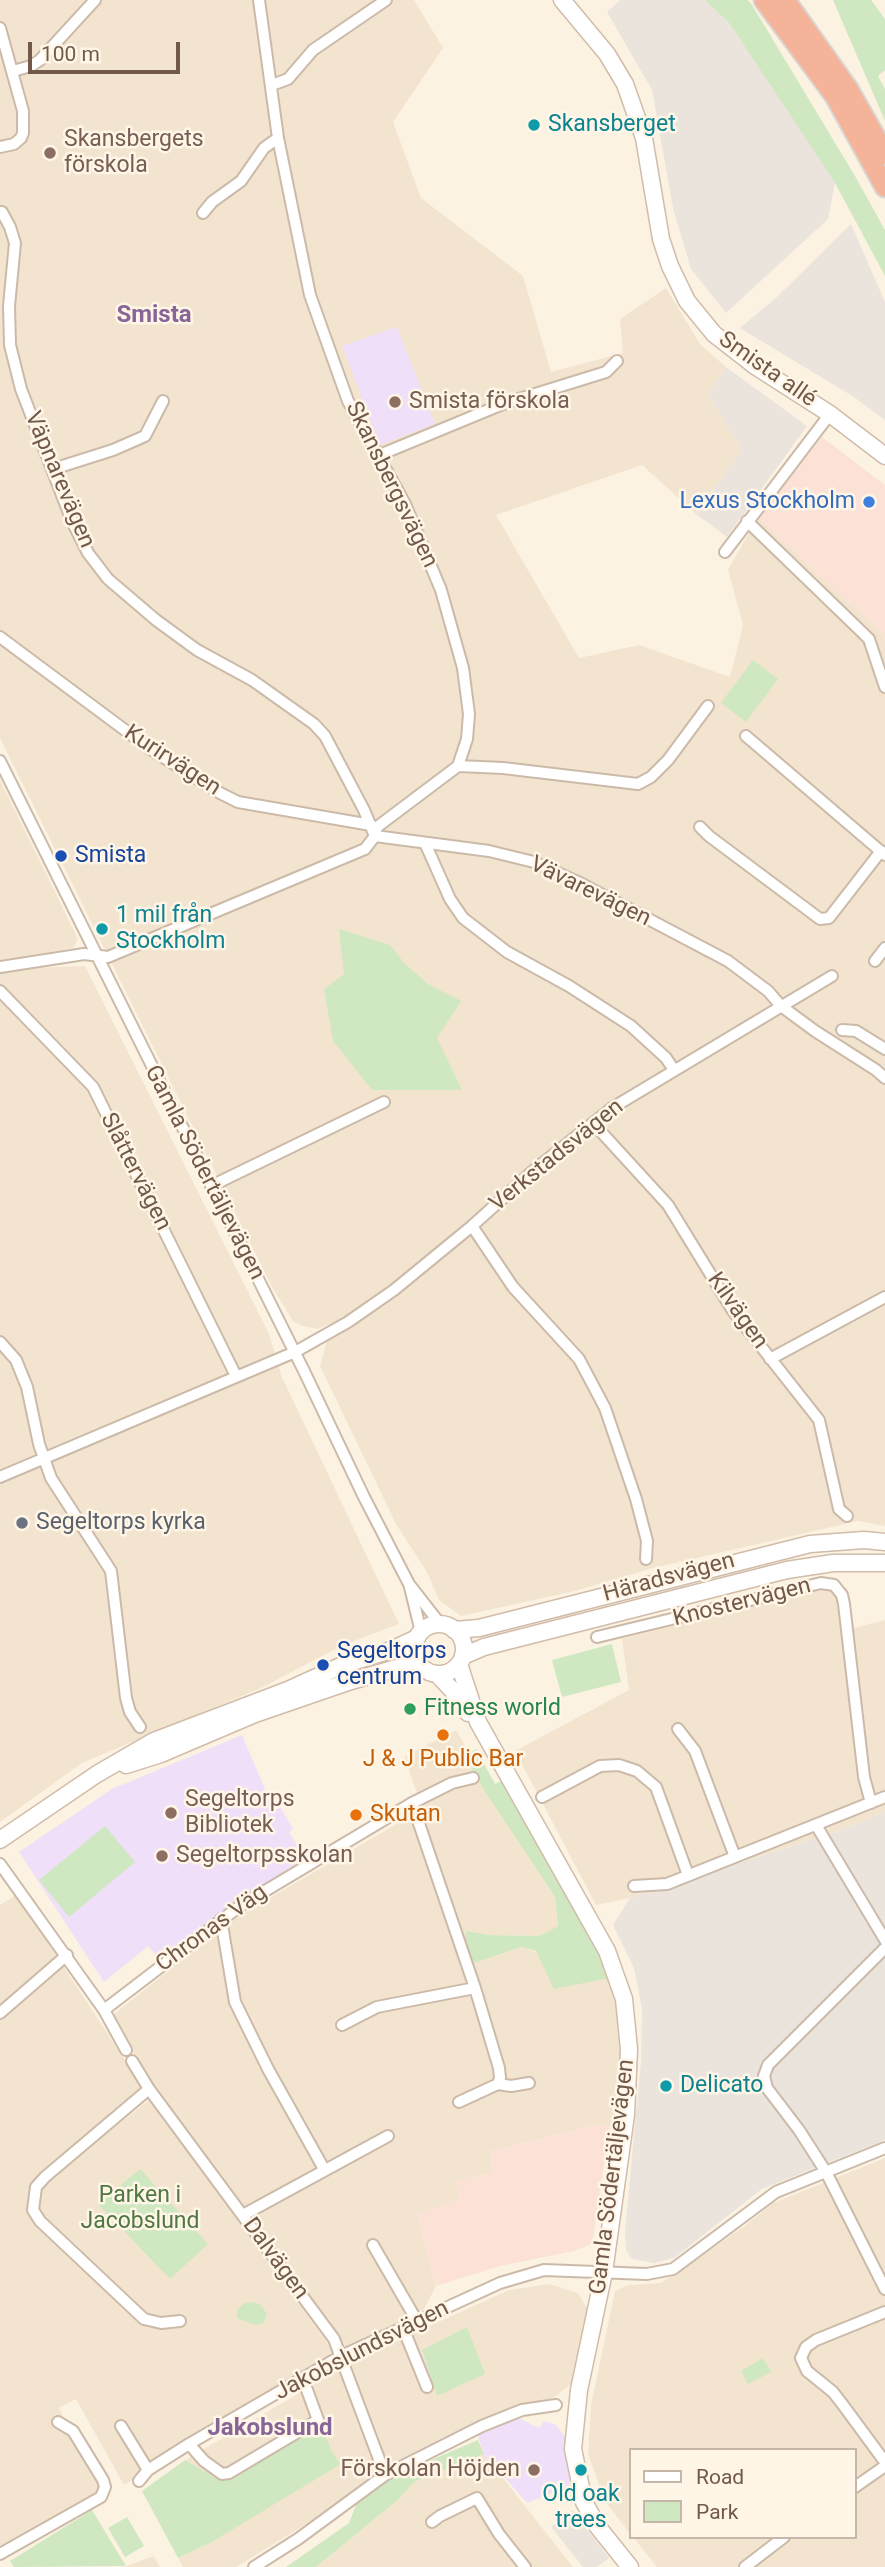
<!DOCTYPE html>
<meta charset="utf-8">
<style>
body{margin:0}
#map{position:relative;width:885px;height:2567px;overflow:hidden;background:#fcf2e2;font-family:Roboto,sans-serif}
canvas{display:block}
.legend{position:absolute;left:629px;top:2448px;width:228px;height:91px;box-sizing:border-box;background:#fff6e8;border:2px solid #c7b7a8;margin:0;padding:9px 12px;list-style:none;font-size:21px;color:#725949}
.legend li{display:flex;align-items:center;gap:14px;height:35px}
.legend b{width:35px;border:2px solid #c7b7a8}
.scale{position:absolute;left:28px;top:42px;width:152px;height:32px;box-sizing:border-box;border:4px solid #725949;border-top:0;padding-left:9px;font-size:21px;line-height:24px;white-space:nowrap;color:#725949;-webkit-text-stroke:5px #fff6e8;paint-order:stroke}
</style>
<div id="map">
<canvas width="885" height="2567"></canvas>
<ul class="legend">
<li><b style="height:9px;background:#fff"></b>Road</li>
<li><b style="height:19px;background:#d0e8c1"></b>Park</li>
</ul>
<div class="scale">100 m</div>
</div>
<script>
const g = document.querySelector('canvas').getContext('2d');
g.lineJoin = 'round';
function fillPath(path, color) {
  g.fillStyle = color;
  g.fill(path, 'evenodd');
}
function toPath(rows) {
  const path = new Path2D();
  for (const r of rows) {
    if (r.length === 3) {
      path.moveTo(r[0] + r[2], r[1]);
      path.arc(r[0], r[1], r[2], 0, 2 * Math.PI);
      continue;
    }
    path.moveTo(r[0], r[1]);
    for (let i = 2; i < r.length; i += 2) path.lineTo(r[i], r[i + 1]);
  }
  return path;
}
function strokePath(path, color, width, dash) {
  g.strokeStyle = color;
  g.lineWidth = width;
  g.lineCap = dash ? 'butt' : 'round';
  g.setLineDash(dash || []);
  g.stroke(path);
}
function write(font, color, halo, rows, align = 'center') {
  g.font = font + ' Roboto,sans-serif';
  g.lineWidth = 5;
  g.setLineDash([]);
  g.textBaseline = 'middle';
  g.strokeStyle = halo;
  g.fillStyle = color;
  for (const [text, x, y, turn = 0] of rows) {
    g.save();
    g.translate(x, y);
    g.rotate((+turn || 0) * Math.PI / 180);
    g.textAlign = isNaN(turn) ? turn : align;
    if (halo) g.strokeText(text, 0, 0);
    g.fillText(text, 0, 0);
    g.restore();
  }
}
const residential = toPath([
 [0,0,414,0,443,48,393,122,421,198,523,276,551,372,623,353,620,319,666,288,700,344,726,367,708,394,742,450,696,514,642,465,496,515,579,658,639,645,730,677,743,625,728,570,758,517,883,634,885,641,885,1526,858,1521,653,1568,575,1591,461,1616,439,1600,427,1572,396,1524,320,1366,327,1340,338,1334,332,1323,317,1329,303,1326,293,1321,272,1287,0,738],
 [0,780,78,939,73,948,0,961],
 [85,966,269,1334,282,1377,399,1624,343,1645,261,1688,82,1763,0,1822,0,974,25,968],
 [847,1588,854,1628,885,1620,885,1812,835,1832,630,1898,596,1905,515,1751,629,1690,622,1639,822,1589],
 [456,1730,465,1745,464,1756,485,1792,555,1897,558,1926,539,1936,488,1935,466,1932,472,1964,521,1947,610,1978,622,2021,618,2123,610,2126,597,2125,491,2151,492,2173,457,2181,459,2200,417,2214,436,2286,424,2309,345,2349,152,2087,113,2015,232,1920,405,1819,422,1807,404,1757],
 [16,1895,143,2087,46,2182,149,2100,334,2352,124,2485,76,2399,59,2408,103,2492,0,2550,0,1905],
 [885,2158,885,2567,657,2567,633,2537,855,2537,855,2450,631,2450,631,2535,605,2501,588,2454,591,2405,615,2291,629,2285,661,2283,745,2226,773,2203],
 [549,2284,578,2293,587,2308,577,2379,555,2397,382,2477,236,2567,183,2567,178,2558,210,2543,228,2479,220,2481,185,2460,359,2358,509,2290],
 [484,2454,573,2567,316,2567,399,2499,414,2482],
 [154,2556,160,2567,124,2567]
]);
const commercial = toPath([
 [822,437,885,485,885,641,883,634,758,517],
 [597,2125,610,2126,592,2244,574,2251,500,2266,436,2286,417,2214,459,2200,457,2181,492,2173,491,2151]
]);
const industrial = toPath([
 [620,0,705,0,729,23,835,183,828,219,726,313,691,269,673,208,652,90,607,12],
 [851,224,885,302,885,420,854,397,740,328,778,296],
 [726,367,807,426,727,537,696,514,742,450,708,394],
 [885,1812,885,2140,762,2189,674,2258,654,2263,632,2259,626,2250,625,2232,641,2061,642,2009,634,1968,613,1925,630,1898,835,1832],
 [572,2510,609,2558,597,2567,583,2567,551,2527]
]);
const education = toPath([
 [397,327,435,424,380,445,342,346],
 [242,1735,267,1794,278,1803,293,1829,289,1832,306,1860,237,1901,162,1962,148,1946,104,1982,19,1852,112,1789],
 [517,2417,539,2428,544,2421,556,2425,565,2437,570,2486,527,2503,484,2454,477,2433]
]);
const green = toPath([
 [705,0,748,0,752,5,855,176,885,230,885,276,835,183,729,23],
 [833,0,871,0,885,19,885,70,878,76,885,89,885,121],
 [753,660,778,679,746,722,721,703],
 [339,929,390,945,405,964,428,984,461,1001,437,1038,462,1090,372,1090,333,1041,324,989,344,974],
 [612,1644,621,1682,562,1697,552,1660],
 [476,1749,495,1784,505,1779,571,1895,610,1978,554,1989,536,1951,521,1947,472,1964,465,1942,466,1931,488,1935,539,1936,558,1926,555,1897,485,1792,464,1756],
 [105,1826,135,1862,69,1917,39,1880],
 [140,2169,208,2244,170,2279,98,2204],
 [250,2302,260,2304,267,2314,263,2323,255,2325,237,2318,237,2311,243,2304],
 [467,2327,485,2374,437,2396,422,2350],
 [763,2358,771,2372,748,2384,741,2371],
 [321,2424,332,2452,341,2464,210,2543,178,2558,142,2491,185,2460,219,2480,229,2479],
 [478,2440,484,2454,414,2482,399,2499,316,2567,286,2567,349,2523,356,2505,384,2480],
 [92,2510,126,2566,14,2567,10,2561],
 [127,2517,144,2546,125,2557,108,2528]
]);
const street = toPath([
 [0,28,23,111,23,133,21,138,14,144,0,147],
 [13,71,31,66,40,60,95,0],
 [272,85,288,79,313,50,386,0],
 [0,212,2,212,10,227,15,243,9,306,10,345,21,389,72,521,88,553,108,579,156,620,197,650,252,680,314,724,325,736,364,810,375,836,489,851,534,862,578,882,728,961,768,991,781,1006,815,1031,876,1070,885,1078],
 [203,213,212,202,241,181,264,148,278,138],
 [377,456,503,404,606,372,617,361],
 [53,469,113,450,145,436,163,401],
 [747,521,869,639,885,687],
 [725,552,830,414],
 [0,637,149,748,220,793,238,802,371,825],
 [746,736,885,855],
 [0,761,304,1371,364,1497,409,1584,441,1625],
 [458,766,503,768,638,784,651,777,668,760,708,706],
 [700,827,709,836,820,919,829,918,881,851],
 [425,843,450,899,463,918,507,952,569,986,631,1026,666,1058,674,1070],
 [875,961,885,948],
 [0,967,84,954,108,957,365,849,375,836,377,827,458,766,467,739,469,714,463,668,441,590,405,504,348,401,310,295,278,138,259,0],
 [0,991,93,1087,236,1376],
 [842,1030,856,1031,885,1049],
 [593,1123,668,1205,733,1311,819,1420,839,1509,847,1516],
 [211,1186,384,1102],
 [472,1226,513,1287,579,1359,605,1408,636,1499,647,1541,646,1559],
 [0,1342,16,1360,27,1387,39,1444,51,1478,111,1571,126,1698,130,1712,140,1727],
 [770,1359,885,1297],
 [0,1477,295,1352,348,1322,394,1290,472,1226,533,1171,612,1108,832,976],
 [410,1587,421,1632],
 [597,1637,821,1583,834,1585,842,1595,844,1604,864,1777,871,1803],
 [678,1729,695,1751,735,1857],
 [542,1797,600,1766,619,1765,637,1771,656,1787,688,1875],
 [412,1803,475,1988,499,2068,500,2078,498,2084],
 [816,1825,885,1940],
 [0,1864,104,2010,240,1906,412,1803,452,1783,473,1778],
 [634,1886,667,1884,885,1797],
 [221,1919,235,2002,268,2069,324,2169],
 [885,1948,768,2065,764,2076,767,2088,799,2130,826,2172,885,2289],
 [104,2010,126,2050],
 [0,2013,67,1955],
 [342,2025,377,2007,475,1988],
 [132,2061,149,2089,334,2339,385,2475],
 [149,2089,45,2177,36,2187,33,2210,40,2221,144,2319,161,2323,180,2321],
 [459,2102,498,2084,511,2086,529,2083],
 [243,2215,388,2136],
 [373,2245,417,2321],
 [885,2312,816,2340,806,2347,801,2358,807,2371,833,2392,843,2405,885,2462],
 [403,2328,427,2387],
 [121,2426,148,2470],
 [189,2444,204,2461,222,2474,229,2473,318,2420,303,2379],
 [139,2481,148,2470,189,2444,341,2356,500,2283,544,2270,647,2274,673,2269,776,2192,885,2148],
 [855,2487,885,2466],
 [432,2522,440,2516,477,2498,499,2534,525,2567],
 [0,2554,101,2497,105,2487,103,2480,73,2431,58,2422],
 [254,2567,298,2539,385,2475,482,2426,522,2410,556,2405],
 [745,2567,784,2537]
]);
const secondary = toPath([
 [562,0,607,54,625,84,644,138,661,239,670,266,687,301,714,334,755,366,830,414,885,456],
 [439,1649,25],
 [454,1630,479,1628,810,1544,864,1540,885,1542],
 [463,1656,484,1647,787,1570,833,1563,885,1563],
 [459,1664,478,1722,607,1951,624,1999,629,2049,626,2115,604,2272,579,2390,573,2449,584,2502,598,2527,630,2567],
 [437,1674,453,1691,468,1713],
 [126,1765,161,1754,255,1714,351,1681,397,1668,420,1665],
 [0,1840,97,1774,154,1741,288,1690,345,1664,391,1650,417,1638]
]);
const highway = toPath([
 [764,0,835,96,885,187],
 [785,0,848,89,885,154]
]);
const markers = [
 [534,125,7,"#0f9aa8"],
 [50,153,7,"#8d6e63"],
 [395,402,7,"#8d6e63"],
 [869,502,7,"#3f7fe0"],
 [61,856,7,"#1a4fb4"],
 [102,929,7,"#0f9aa8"],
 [22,1523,7,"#6b7280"],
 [323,1665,7,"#1a4fb4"],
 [410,1709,7,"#2e9e5b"],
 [443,1735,7,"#e8710a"],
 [171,1813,7,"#8d6e63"],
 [356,1815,7,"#e8710a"],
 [162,1856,7,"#8d6e63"],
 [666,2086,7,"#0f9aa8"],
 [534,2470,7,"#8d6e63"],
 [581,2470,7,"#0f9aa8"]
];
const cultureNames = [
 ["Skansberget",548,125],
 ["1 mil från",116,916],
 ["Stockholm",116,942],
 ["Delicato",680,2086],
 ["Old oak",581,2495,"center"],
 ["trees",581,2521,"center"]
];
const educationNames = [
 ["Skansbergets",64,140],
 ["förskola",64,166],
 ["Smista förskola",409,402],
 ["Segeltorps",185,1800],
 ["Bibliotek",185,1826],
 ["Segeltorpsskolan",176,1856],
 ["Förskolan Höjden",520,2470,"right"]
];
const streetNames = [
 ["Smista allé",767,370,35],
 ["Väpnarevägen",59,480,67],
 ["Skansbergsvägen",391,485,64],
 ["Kurirvägen",172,761,33],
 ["Vävarevägen",590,892,26],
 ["Verkstadsvägen",557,1156,-39],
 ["Slåttervägen",135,1172,63],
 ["Gamla Södertäljevägen",204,1173,63],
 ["Kilvägen",737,1311,55],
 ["Häradsvägen",669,1578,-15],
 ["Knostervägen",742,1603,-14],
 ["Chronas Väg",212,1929,-36],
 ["Gamla Södertäljevägen",613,2177,-83],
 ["Dalvägen",275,2259,54],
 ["Jakobslundsvägen",362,2351,-27]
];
const shopNames = [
 ["Lexus Stockholm",855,502]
];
const transitNames = [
 ["Smista",75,856],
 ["Segeltorps",337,1652],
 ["centrum",337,1678]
];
const worshipNames = [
 ["Segeltorps kyrka",36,1523]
];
const leisureNames = [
 ["Fitness world",424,1709]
];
const foodNames = [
 ["J & J Public Bar",443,1760],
 ["Skutan",370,1815,"left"]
];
const parkNames = [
 ["Parken i",140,2196],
 ["Jacobslund",140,2222]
];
const neighbourhoodNames = [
 ["Smista",154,316],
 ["Jakobslund",270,2429]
];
fillPath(residential, '#f3e4d0');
fillPath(commercial, '#fce2d6');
fillPath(industrial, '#eae4dd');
fillPath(education, '#efdff8');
fillPath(green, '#d0e8c1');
strokePath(street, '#ccbaa9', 14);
strokePath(secondary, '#d1bca9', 19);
strokePath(highway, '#dad4d0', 23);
strokePath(street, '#fff', 10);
strokePath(secondary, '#fff', 16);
strokePath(highway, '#f5b499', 19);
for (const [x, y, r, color] of markers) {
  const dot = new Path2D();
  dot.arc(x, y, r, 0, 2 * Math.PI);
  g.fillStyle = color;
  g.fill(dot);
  strokePath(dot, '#fff6e8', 2.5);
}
write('23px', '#0d838f', '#fff6e8', cultureNames, 'left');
write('23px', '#785e54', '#fff6e8', educationNames, 'left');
write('23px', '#725949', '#fff6e8', streetNames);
write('23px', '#366cbe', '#fff6e8', shopNames, 'right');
write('23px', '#164399', '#fff6e8', transitNames, 'left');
write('23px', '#5b616d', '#fff6e8', worshipNames, 'left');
write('23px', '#27864d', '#fff6e8', leisureNames, 'left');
write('23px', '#c56008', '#fff6e8', foodNames);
write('23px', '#507842', '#fff6e8', parkNames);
write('bold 24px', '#876596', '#fff6e8', neighbourhoodNames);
</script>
